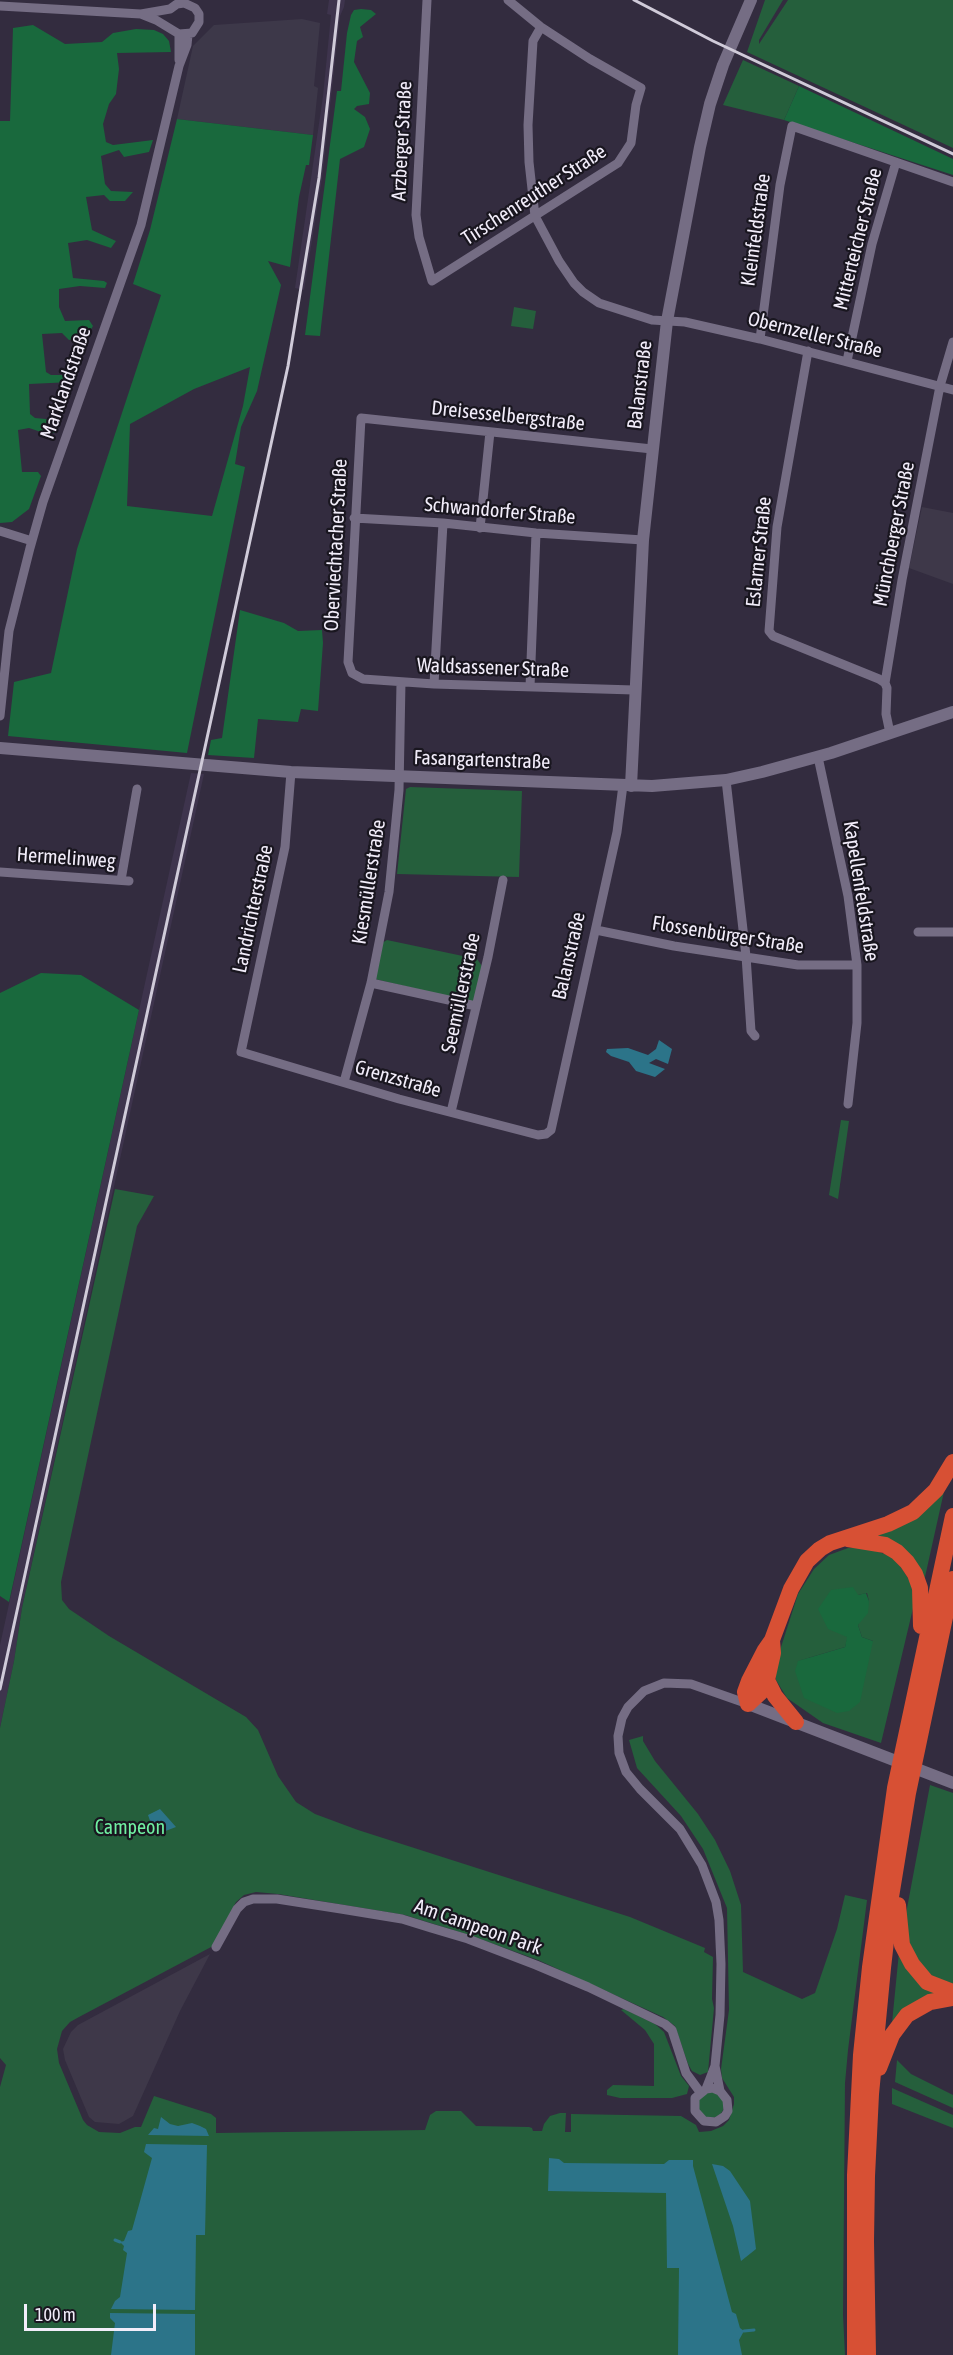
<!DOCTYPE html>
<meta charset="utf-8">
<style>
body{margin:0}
#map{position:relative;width:953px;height:2355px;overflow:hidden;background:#332c3f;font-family:"Asap Condensed",sans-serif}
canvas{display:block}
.scale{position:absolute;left:24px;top:2304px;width:132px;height:27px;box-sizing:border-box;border:3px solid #f2edfa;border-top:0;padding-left:8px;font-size:18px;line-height:21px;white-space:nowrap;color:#f2edfa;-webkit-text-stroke:4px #19161f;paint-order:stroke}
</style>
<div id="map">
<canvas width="953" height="2355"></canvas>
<div class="scale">100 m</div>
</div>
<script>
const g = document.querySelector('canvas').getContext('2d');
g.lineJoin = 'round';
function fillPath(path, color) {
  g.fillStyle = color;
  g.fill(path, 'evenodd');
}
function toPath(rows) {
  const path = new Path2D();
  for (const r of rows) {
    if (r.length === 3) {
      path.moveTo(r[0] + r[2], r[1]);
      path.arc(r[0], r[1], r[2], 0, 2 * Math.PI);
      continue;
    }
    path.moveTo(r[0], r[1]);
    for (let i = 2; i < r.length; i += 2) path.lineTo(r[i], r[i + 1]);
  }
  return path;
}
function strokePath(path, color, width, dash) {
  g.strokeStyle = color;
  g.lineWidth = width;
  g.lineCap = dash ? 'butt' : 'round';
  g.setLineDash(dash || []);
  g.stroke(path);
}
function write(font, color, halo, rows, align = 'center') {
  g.font = font + ' "Asap Condensed",sans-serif';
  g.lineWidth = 4.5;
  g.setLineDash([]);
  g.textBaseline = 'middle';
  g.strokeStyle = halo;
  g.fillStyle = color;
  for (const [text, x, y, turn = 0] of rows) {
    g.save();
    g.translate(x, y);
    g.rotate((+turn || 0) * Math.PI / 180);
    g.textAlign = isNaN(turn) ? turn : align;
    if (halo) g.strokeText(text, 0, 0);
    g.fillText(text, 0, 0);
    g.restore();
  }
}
const commercial = toPath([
 [302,19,320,23,314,86,318,88,313,135,177,119,193,46,214,25]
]);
const built = toPath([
 [329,0,345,0,344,7,340,16,322,178,304,290,295,288,323,96,331,15,327,14],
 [191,773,204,774,22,1608,14,1661,0,1728,0,1645]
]);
const education = toPath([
 [922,507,953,513,953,584,909,568],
 [210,1954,180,2011,133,2116,119,2124,95,2122,89,2117,65,2060,63,2049,71,2032,78,2025]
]);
const green = toPath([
 [765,0,783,0,759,40,759,44,788,0,953,0,953,148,747,52],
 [743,60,799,86,784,120,723,105],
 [514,307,536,311,533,329,511,326],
 [410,787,522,791,519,877,397,874,406,789],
 [387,940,477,959,482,966,476,998,471,1002,375,979,382,943],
 [841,1120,849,1121,838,1199,829,1195],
 [115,1189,154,1196,137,1226,61,1582,62,1600,69,1609,109,1636,246,1717,258,1730,278,1776,296,1802,315,1814,358,1830,630,1917,705,1948,704,1952,713,1957,712,1999,714,2008,708,2072,700,2075,692,2071,688,2064,675,2026,663,2017,538,1960,469,1935,405,1915,278,1894,256,1892,244,1895,236,1902,213,1946,79,2017,70,2022,62,2031,57,2049,59,2063,83,2120,87,2125,99,2132,120,2133,135,2127,141,2127,154,2096,211,2114,216,2118,216,2133,425,2130,430,2115,436,2111,461,2111,476,2126,529,2127,532,2128,533,2131,542,2131,544,2124,550,2116,560,2113,566,2113,565,2132,571,2132,571,2114,681,2116,696,2125,699,2132,711,2131,723,2126,729,2120,734,2104,734,2097,722,2078,721,2069,729,2010,727,1908,703,1849,681,1816,637,1768,629,1740,643,1736,643,1741,655,1761,698,1814,715,1840,730,1871,741,1905,743,1972,802,1999,815,1993,837,1929,845,1895,867,1900,848,2050,845,2083,843,2315,845,2355,0,2355,0,2087,6,2065,0,2058,0,1728,14,1661,22,1608],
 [945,1487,923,1586,868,1535],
 [848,1548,866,1548,891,1556,900,1566,910,1581,915,1600,881,1743,823,1723,787,1698,776,1680,775,1672,781,1647,798,1594,814,1569,829,1555],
 [867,1593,869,1601,858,1625,862,1637,873,1641,798,1661,845,1647,848,1637,842,1633,858,1595],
 [930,1785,953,1793,953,1986,934,1979,923,1968,909,1944,905,1919],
 [899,1952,940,1994,892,2023],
 [624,2009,655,2024,664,2032,681,2076,689,2086,687,2094,672,2098,620,2098,607,2095,607,2090,613,2085,654,2086,654,2044,645,2030,621,2010],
 [897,2060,911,2074,953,2095,953,2108,895,2082],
 [892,2088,953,2115,953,2128,892,2104],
 [711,2105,13]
]);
const forest = toPath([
 [361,9,371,10,376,14,360,27,363,37,357,41,354,62,370,93,369,104,357,106,354,109,365,117,370,129,364,147,340,159,320,336,305,335,337,91,341,91,347,33,351,15,354,10],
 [33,25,65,44,102,42,113,33,136,29,154,30,163,34,169,41,171,52,117,53,119,69,116,94,109,104,103,124,106,142,113,145,153,140,149,152,124,157,119,150,101,156,105,184,111,191,133,192,125,201,110,201,104,195,86,197,92,230,116,241,111,248,87,240,68,243,73,278,104,281,107,283,105,288,80,286,59,289,59,307,65,321,89,320,93,326,86,338,69,340,62,333,42,334,46,372,51,375,72,375,75,378,72,382,29,384,30,414,35,418,56,420,59,424,57,433,44,433,29,428,18,430,22,472,38,472,41,476,29,509,12,522,0,523,0,121,10,121,13,28],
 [799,86,953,159,953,175,784,120],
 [177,119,313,135,309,165,306,165,299,197,290,267,268,261,281,285,257,391,241,427,235,464,245,467,187,753,8,736,14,682,51,673,77,549,161,295,133,284,150,230],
 [250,367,243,406,212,516,127,506,130,424,194,389],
 [240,610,284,623,298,631,322,630,323,643,318,711,301,709,298,722,258,719,254,758,208,755,211,740,222,738],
 [41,973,81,975,139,1010,9,1602,0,1596,0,993],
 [853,1587,858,1595,866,1593,869,1601,868,1613,858,1625,862,1637,873,1641,860,1702,849,1711,837,1713,804,1698,795,1671,798,1661,845,1647,847,1637,828,1629,818,1609,831,1590]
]);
const water = toPath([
 [659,1040,672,1049,668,1064,656,1059,649,1063,665,1069,655,1077,636,1071,629,1062,611,1056,606,1052,607,1049,628,1048,648,1055,656,1049],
 [160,1809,176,1827,155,1835,148,1815],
 [161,2117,170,2124,178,2126,192,2123,200,2126,206,2129,209,2136,148,2135,154,2128,158,2129],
 [146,2144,207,2145,205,2235,196,2235,195,2310,111,2309,115,2301,120,2297,127,2253,123,2250,124,2246,120,2242,124,2241,128,2231,132,2230,152,2158,144,2152],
 [549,2158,559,2159,564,2163,664,2164,669,2160,693,2160,693,2166,732,2312,736,2314,740,2328,744,2331,739,2340,742,2355,678,2355,679,2268,667,2268,666,2193,548,2191],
 [712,2164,723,2166,730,2171,750,2201,756,2249,741,2261,733,2226],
 [110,2313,195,2314,195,2355,111,2355,115,2323,110,2318]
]);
const stream = toPath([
 [115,2240,120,2242],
 [744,2331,754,2330]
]);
const street = toPath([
 [427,0,416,215,419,237,432,281,618,163,631,143,636,105,641,88,590,59,541,27,508,0],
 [0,6,141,14,170,9,177,4,184,3,195,8,199,14,199,22,192,33,179,34,156,20,141,14],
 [541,27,533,41,528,125,529,162,535,216,559,261,574,283,583,292,599,303,652,320,685,322,760,339,953,390],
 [179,34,179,60],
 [760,339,780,185,792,126,953,182],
 [808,351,777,527,769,631,773,636,879,679,885,683],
 [847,361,872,244,896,162],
 [354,518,443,523,536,533,643,540],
 [480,528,490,432],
 [0,531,32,541],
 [434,684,443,523],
 [530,687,536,533],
 [634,690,434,684,363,679,352,673,348,662,361,418,652,449],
 [0,716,9,631,30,548,43,502,141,225,179,66,187,45,188,35],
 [890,733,886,714,887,688,885,683,902,580,940,386,953,342],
 [818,757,848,896,857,965,857,1023,848,1104],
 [291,772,285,847,241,1052,399,1099,538,1135,546,1134,551,1130,617,832,623,785],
 [726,780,746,956,751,1031,755,1036],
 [0,872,129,881],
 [121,880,137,789],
 [596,930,674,946,798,965,857,965],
 [918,932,953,932],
 [371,983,476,1006],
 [344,1082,371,983,389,892,399,790,401,682],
 [451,1112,488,957,503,880],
 [216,1947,237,1909,244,1902,253,1899,277,1899,341,1909,402,1919,431,1928,468,1939,536,1965,588,1987,665,2024,672,2030,686,2073,700,2092],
 [715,2066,720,2091,727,2100,728,2111,725,2116,716,2122,704,2121,695,2111,695,2098,706,2089,713,2088,720,2091],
 [706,2089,715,2066,720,2015,721,1964,719,1920,716,1902,702,1865,680,1829,640,1789,626,1772,619,1753,618,1736,622,1718,628,1707,644,1691,664,1683,691,1684,748,1704]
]);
const secondary = toPath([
 [0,748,291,772,652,786,726,780,762,772,831,753,953,712],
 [631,786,643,540,667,321,700,147,710,104,723,65,751,0],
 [748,1704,953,1783]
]);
const highway = toPath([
 [848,1539,885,1545,897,1552,907,1562,915,1574,920,1588,921,1626],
 [772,1640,773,1653,767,1680,761,1692,748,1704,745,1692,749,1681,765,1650,772,1640,791,1589,807,1561,820,1549,830,1543,888,1524,913,1512,936,1490,953,1462],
 [767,1680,775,1696,796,1722],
 [898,1905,902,1945,912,1964,927,1982,953,1992],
 [879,2068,892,2035,907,2015,930,2002,953,1998],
 [855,2355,855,2175,861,2055,870,1967,895,1788,953,1516],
 [868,2355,866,2241,867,2176,871,2094,883,1968,891,1897,908,1793,953,1579]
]);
const rail = toPath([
 [634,0,713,41,953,154],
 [0,1689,288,366,319,178,339,0]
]);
const streetNames = [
 ["Arzberger Straße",402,141,-87],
 ["Tirschenreuther Straße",534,195,-33],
 ["Kleinfeldstraße",756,230,-82],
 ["Mitterteicher Straße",858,239,-76],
 ["Obernzeller Straße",815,335,14],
 ["Marklandstraße",66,383,-71],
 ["Balanstraße",640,385,-83],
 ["Dreisesselbergstraße",508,416,6],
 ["Schwandorfer Straße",500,511,5],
 ["Münchberger Straße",894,534,-79],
 ["Oberviechtacher Straße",336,545,-87],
 ["Eslarner Straße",759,552,-84],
 ["Waldsassener Straße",493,668,2],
 ["Fasangartenstraße",482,760,2],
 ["Hermelinweg",66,858,4],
 ["Kiesmüllerstraße",369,882,-81],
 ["Kapellenfeldstraße",861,891,81],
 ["Landrichterstraße",253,909,-78],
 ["Flossenbürger Straße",728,935,9],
 ["Balanstraße",569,956,-77],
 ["Seemüllerstraße",461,993,-78],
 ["Grenzstraße",398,1079,16],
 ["Am Campeon Park",478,1927,19]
];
const parkNames = [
 ["Campeon",130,1828]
];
fillPath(commercial, '#3d3849');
fillPath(built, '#3e344d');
fillPath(education, '#3e3849');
fillPath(green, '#255f3c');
fillPath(forest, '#19693d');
fillPath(water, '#2c7489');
strokePath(stream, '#2c7489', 3);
strokePath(street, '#756d84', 9);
strokePath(secondary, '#756d84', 12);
strokePath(highway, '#d75034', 16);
strokePath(rail, '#d0cbd9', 3);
write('20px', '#f2edfa', '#19161f', streetNames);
write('20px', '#70f0a2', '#19161f', parkNames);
</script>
